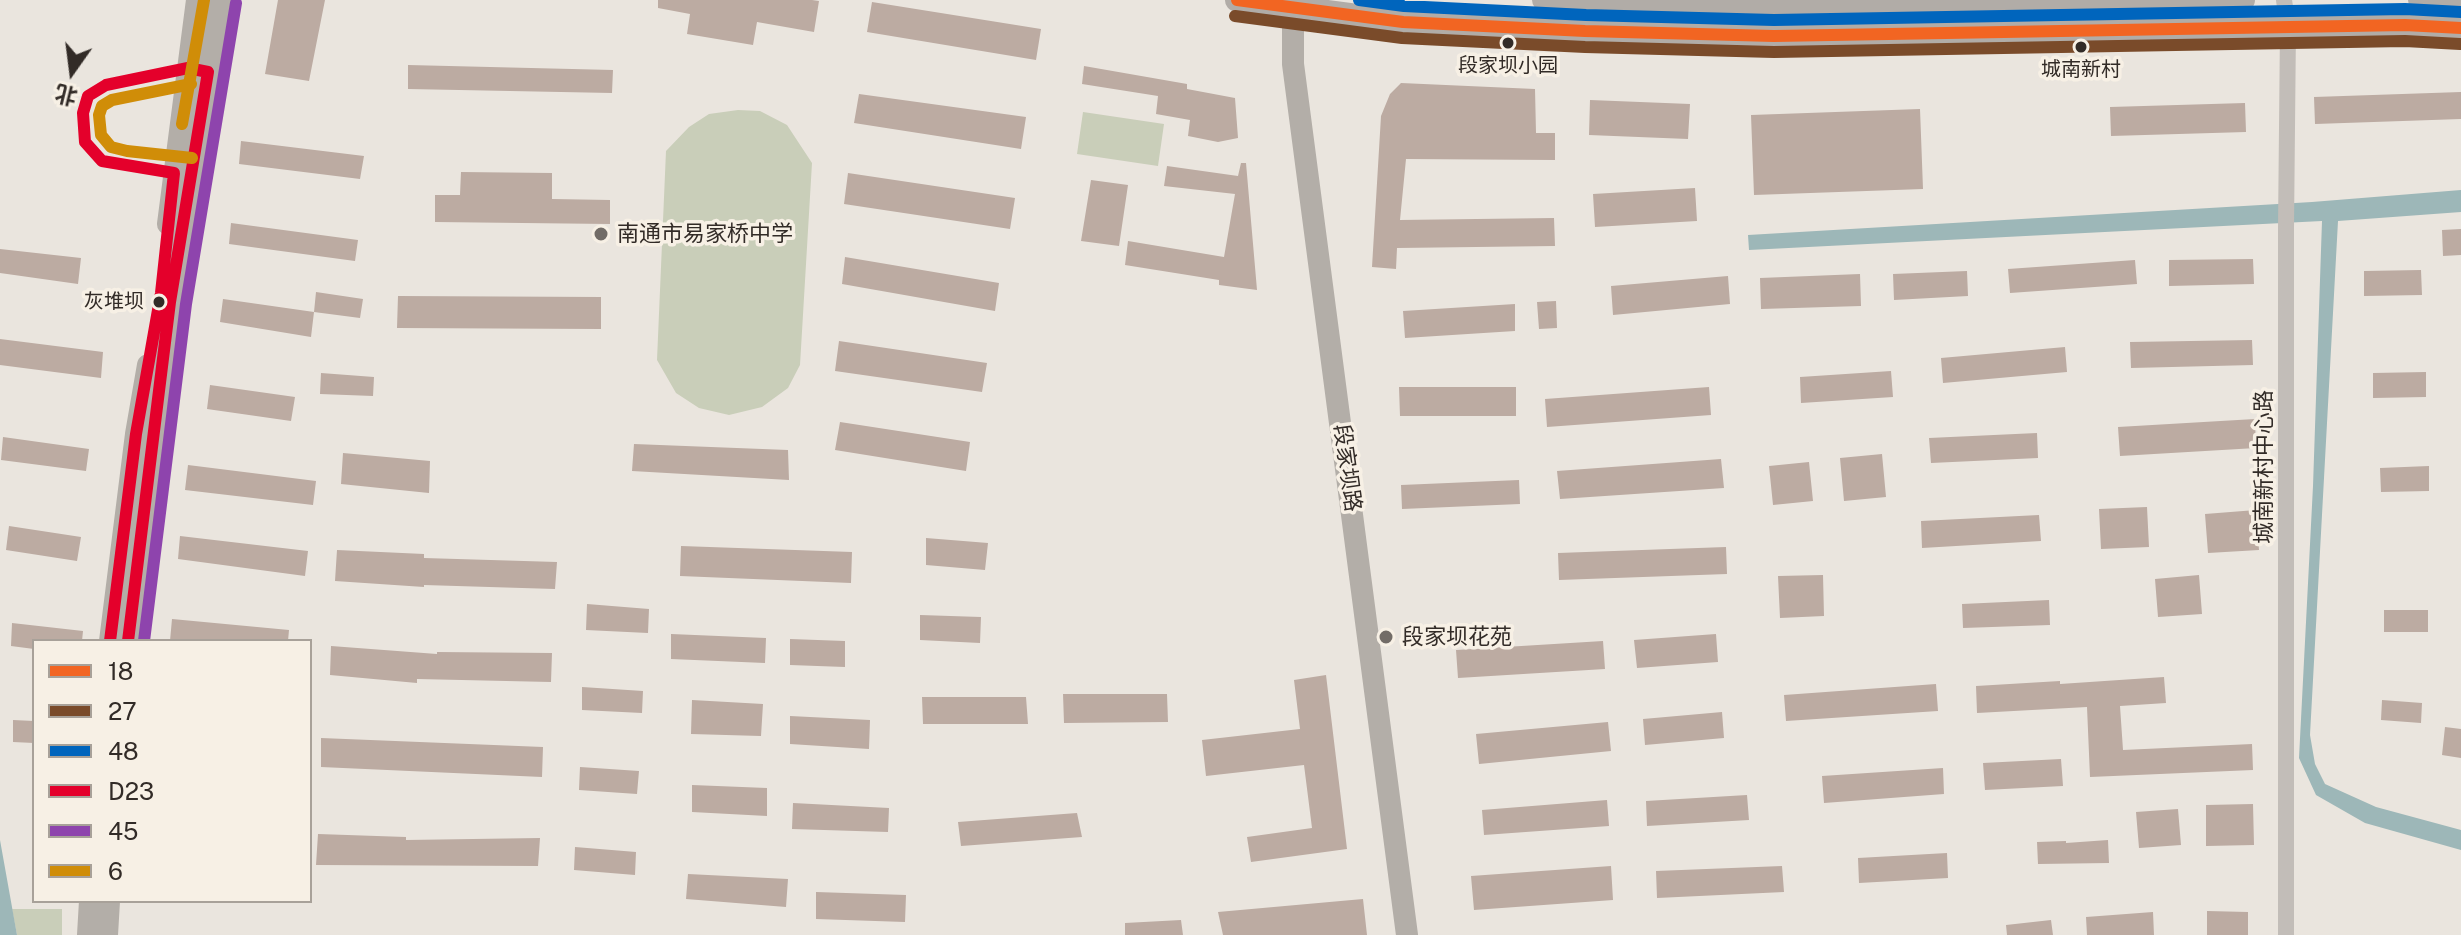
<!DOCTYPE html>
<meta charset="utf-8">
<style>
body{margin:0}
#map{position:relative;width:2461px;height:935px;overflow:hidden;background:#eae5de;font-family:"Public Sans","Noto Sans SC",sans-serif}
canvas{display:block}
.legend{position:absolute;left:32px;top:639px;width:280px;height:264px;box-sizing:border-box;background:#f7f0e5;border:2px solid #a8a199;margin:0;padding:10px 14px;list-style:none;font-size:24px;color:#322b27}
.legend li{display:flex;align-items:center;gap:16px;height:40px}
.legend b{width:40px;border:2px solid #a8a199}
.north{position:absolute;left:32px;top:32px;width:80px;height:80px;-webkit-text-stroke:6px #f7f0e5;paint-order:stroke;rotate:194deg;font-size:22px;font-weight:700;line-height:32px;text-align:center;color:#322b27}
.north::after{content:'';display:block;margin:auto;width:28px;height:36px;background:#322b27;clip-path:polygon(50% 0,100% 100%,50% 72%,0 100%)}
</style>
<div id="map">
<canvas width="2461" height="935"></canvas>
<ul class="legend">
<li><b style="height:10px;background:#f26522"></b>18</li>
<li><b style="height:10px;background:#7a4b2a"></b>27</li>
<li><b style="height:10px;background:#0065bd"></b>48</li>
<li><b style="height:10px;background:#e4002b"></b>D23</li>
<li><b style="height:10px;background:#8e44ad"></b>45</li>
<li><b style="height:10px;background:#d08d08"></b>6</li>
</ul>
<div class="north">北</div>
</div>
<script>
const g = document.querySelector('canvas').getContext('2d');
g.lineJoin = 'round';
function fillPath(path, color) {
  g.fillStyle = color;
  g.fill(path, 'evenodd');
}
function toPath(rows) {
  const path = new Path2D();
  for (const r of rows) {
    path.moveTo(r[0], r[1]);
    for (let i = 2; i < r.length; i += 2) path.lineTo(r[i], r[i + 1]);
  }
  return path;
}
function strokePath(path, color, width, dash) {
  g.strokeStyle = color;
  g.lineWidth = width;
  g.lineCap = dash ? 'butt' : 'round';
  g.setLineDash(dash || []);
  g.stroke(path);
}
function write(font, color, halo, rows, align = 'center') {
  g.font = font + ' "Public Sans","Noto Sans SC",sans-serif';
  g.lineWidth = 7;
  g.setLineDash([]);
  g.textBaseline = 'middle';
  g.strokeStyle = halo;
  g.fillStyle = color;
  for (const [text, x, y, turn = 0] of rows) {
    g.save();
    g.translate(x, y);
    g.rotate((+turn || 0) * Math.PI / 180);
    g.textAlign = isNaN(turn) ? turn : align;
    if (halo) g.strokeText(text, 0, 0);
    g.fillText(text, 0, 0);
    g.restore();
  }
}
const green = toPath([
 [738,110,760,111,787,125,812,163,800,365,788,388,762,407,729,415,699,408,676,393,657,360,666,151,689,127,709,114],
 [1083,112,1164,124,1158,166,1077,154],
 [12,909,62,909,62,935,17,935]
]);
const water = toPath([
 [2461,190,2461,212,2338,221,2310,735,2315,764,2325,784,2376,807,2461,830,2461,850,2365,823,2316,795,2299,758,2313,486,2322,221,1749,250,1748,235,2312,202],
 [0,840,17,935,0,935]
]);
const building = toPath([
 [278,0,325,0,309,81,265,74],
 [658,0,812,0,819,1,814,32,757,22,753,45,687,34,690,14,658,8],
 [872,2,1041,29,1036,60,867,32],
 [408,65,613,70,612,93,408,89],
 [1084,66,1187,84,1187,89,1235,98,1238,138,1218,142,1188,136,1190,120,1156,114,1158,96,1082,84],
 [1401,83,1535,89,1536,133,1555,133,1555,160,1406,159,1400,220,1554,218,1555,246,1397,248,1396,269,1372,267,1381,116,1390,94],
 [2461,92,2461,119,2315,124,2314,97],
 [859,94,1026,117,1021,149,854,123],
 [1590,100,1690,104,1688,139,1589,135],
 [2245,103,2246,132,2111,136,2110,107],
 [1920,109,1923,189,1754,195,1751,115],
 [241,141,364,156,360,179,239,164],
 [1241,163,1246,163,1257,290,1219,285,1219,280,1125,265,1128,241,1224,257,1235,194,1164,186,1167,166,1238,176],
 [461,172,552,173,552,199,610,200,610,224,435,222,435,195,460,195],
 [848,173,1015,198,1010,229,844,204],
 [1091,180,1128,185,1119,246,1081,241],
 [1695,188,1697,221,1595,227,1593,194],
 [231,223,358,240,355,261,229,244],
 [2461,229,2461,255,2443,256,2442,230],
 [0,249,81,258,78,284,0,273],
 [845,257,999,283,995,311,842,284],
 [2253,259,2254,284,2169,286,2169,260],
 [2135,260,2137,284,2010,293,2008,269],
 [2421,270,2422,295,2364,296,2364,271],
 [1967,271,1968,296,1894,300,1893,274],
 [1860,274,1861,306,1761,309,1760,278],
 [1728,276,1730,304,1613,315,1611,286],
 [316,292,363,299,360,318,314,312],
 [398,296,601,297,601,329,397,328],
 [223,299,314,312,311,337,220,322],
 [1556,301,1557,328,1539,329,1537,302],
 [1515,304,1515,331,1405,338,1403,311],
 [0,339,103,352,101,378,0,365],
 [2252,340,2253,365,2131,368,2130,342],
 [839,341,987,363,982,392,835,371],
 [2065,347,2067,372,1943,383,1941,358],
 [1891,371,1893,397,1801,403,1800,377],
 [2426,372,2426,397,2373,398,2373,373],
 [321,373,374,377,373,396,320,394],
 [210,385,295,397,291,421,207,409],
 [1399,387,1516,387,1516,416,1400,416],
 [1709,387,1711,415,1547,427,1545,399],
 [2255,419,2256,448,2120,456,2118,427],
 [840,422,970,442,966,471,835,450],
 [2037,433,2038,458,1931,463,1929,438],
 [3,437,89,449,86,471,1,460],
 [634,444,788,450,789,480,632,471],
 [343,453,430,461,429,493,341,484],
 [1882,454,1886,497,1844,501,1840,458],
 [1721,459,1724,488,1560,499,1557,471],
 [1809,462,1813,501,1773,505,1769,466],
 [188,465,316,481,313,505,185,490],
 [2429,466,2429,491,2381,492,2380,468],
 [1519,480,1520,504,1402,509,1401,485],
 [2147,507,2149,547,2101,549,2099,509],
 [2256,510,2259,550,2208,553,2205,514],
 [2039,515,2041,541,1922,548,1921,521],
 [9,526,81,537,77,561,6,550],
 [180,536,308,551,305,576,178,559],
 [926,538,988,543,985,570,926,565],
 [681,546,852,552,851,583,680,576],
 [1726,547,1727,574,1559,580,1558,553],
 [337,550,424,554,424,558,557,562,555,589,424,585,424,587,335,581],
 [1823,575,1824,616,1780,618,1778,576],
 [2199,575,2202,614,2158,617,2155,579],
 [2049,600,2050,625,1963,628,1962,604],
 [587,604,649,609,648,633,586,630],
 [2384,610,2428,610,2428,632,2384,632],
 [920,615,981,617,980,643,920,640],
 [172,619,289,630,288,641,170,641],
 [12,623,83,631,82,641,34,641,34,649,11,646],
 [671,634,766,638,765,663,671,659],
 [1716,634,1718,662,1637,668,1634,640],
 [790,639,845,641,845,667,790,665],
 [1603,641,1605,669,1458,678,1456,650],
 [331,646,437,654,437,652,552,653,551,682,417,679,417,683,330,675],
 [1326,675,1347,849,1251,862,1247,837,1312,828,1304,765,1206,776,1202,740,1300,729,1294,680],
 [2164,677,2166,703,2120,706,2123,750,2252,744,2253,770,2090,777,2087,707,1977,713,1976,686,2060,681,2060,684],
 [1936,684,1938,711,1786,721,1784,695],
 [582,687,643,691,642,713,582,710],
 [1063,694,1167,694,1168,722,1064,723],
 [922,697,1026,697,1028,724,923,724],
 [692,700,763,704,761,736,691,734],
 [2382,700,2422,703,2421,723,2381,720],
 [1722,712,1724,738,1645,745,1643,719],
 [790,716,870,720,869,749,790,744],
 [13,720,34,721,34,743,13,742],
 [1608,722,1611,751,1479,764,1476,734],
 [2445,727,2461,729,2461,758,2442,755],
 [321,738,543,747,542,777,321,767],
 [2061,759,2063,786,1985,790,1983,763],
 [580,767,639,771,637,794,579,790],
 [1943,768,1944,794,1824,803,1822,776],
 [692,785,767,788,767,816,692,812],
 [1747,795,1749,820,1647,826,1646,801],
 [1607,800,1609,826,1484,835,1482,810],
 [793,803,889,808,888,832,792,829],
 [2253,804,2254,845,2206,846,2206,805],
 [2178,809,2181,845,2139,848,2136,812],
 [1077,813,1082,837,961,846,958,822],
 [318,834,406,837,406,840,540,838,538,866,316,865],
 [2108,840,2109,863,2038,864,2037,842,2066,841,2066,843],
 [575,847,636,852,635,875,574,870],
 [1947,853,1948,878,1859,883,1858,858],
 [1611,866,1613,900,1474,910,1471,876],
 [1782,866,1784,892,1657,898,1656,871],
 [688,874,788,879,786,907,686,899],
 [816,892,906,895,905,922,816,919],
 [1363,899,1367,935,1223,935,1218,912],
 [2207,911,2248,912,2248,935,2207,935],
 [2153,912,2154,935,2087,935,2086,917],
 [1181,920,1183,935,1125,935,1125,923],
 [2051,920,2053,935,2007,935,2006,925]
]);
const lane = toPath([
 [173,173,102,161,85,142,83,113,88,96,106,85,133,78,184,69]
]);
const street = toPath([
 [2284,0,2288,27,2286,228,2286,935]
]);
const secondary = toPath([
 [1293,0,1293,64,1407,935],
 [168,224,197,0],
 [110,641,136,434,148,365],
 [128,641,170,302,220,0],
 [88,935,90,901],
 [107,935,109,901]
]);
const primary = toPath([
 [1237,0,1403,22,1585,31,1774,36,2405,25,2461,28],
 [1544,0,1778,11,2056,7,2243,0],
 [2420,0,2461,2]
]);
const bus1 = toPath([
 [1237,0,1403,22,1585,31,1774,36,2405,25,2461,28]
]);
const bus2 = toPath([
 [1235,16,1402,38,1585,47,1774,52,2405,41,2460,44]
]);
const bus3 = toPath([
 [1359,0,1404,6,1586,15,1774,20,2405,9,2461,12]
]);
const bus4 = toPath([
 [110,641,136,434,161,293,174,173,102,161,85,142,83,113,88,96,106,85,188,68,208,72,170,302,128,641]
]);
const bus5 = toPath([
 [144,641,186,304,236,3]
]);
const bus6 = toPath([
 [191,84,112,100,102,106,99,115,101,135,111,147,127,151,192,158],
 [182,124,204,0]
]);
const markers = [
 [1508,43,7,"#322b27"],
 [2081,47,7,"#322b27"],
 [601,234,8,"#726c67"],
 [159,302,7,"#322b27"],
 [1386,637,8,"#726c67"]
];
const busNames = [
 ["段家坝小园",1508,66],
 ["城南新村",2081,70],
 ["灰堆坝",144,302,"right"]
];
const poiNames = [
 ["南通市易家桥中学",617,234],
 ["段家坝花苑",1402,637]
];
const streetNames = [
 ["城南新村中心路",2264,467,-90],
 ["段家坝路",1347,468,82]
];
fillPath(green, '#c9ceb9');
fillPath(water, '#9db7b8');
fillPath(building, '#bcaba2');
strokePath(lane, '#c2bdb8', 8);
strokePath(street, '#c2bdb8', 16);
strokePath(secondary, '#b3aea8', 22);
strokePath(primary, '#b1aca7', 24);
strokePath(bus1, '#f26522', 12);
strokePath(bus2, '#7a4b2a', 12);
strokePath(bus3, '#0065bd', 12);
strokePath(bus4, '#e4002b', 12);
strokePath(bus5, '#8e44ad', 12);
strokePath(bus6, '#d08d08', 12);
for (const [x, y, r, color] of markers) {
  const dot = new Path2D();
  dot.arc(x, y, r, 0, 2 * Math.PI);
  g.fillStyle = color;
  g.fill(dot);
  strokePath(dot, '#f7f0e5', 3);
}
write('20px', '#322b27', '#f7f0e5', busNames);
write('22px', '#322b27', '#f7f0e5', poiNames, 'left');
write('22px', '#322b27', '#f7f0e5', streetNames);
</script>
